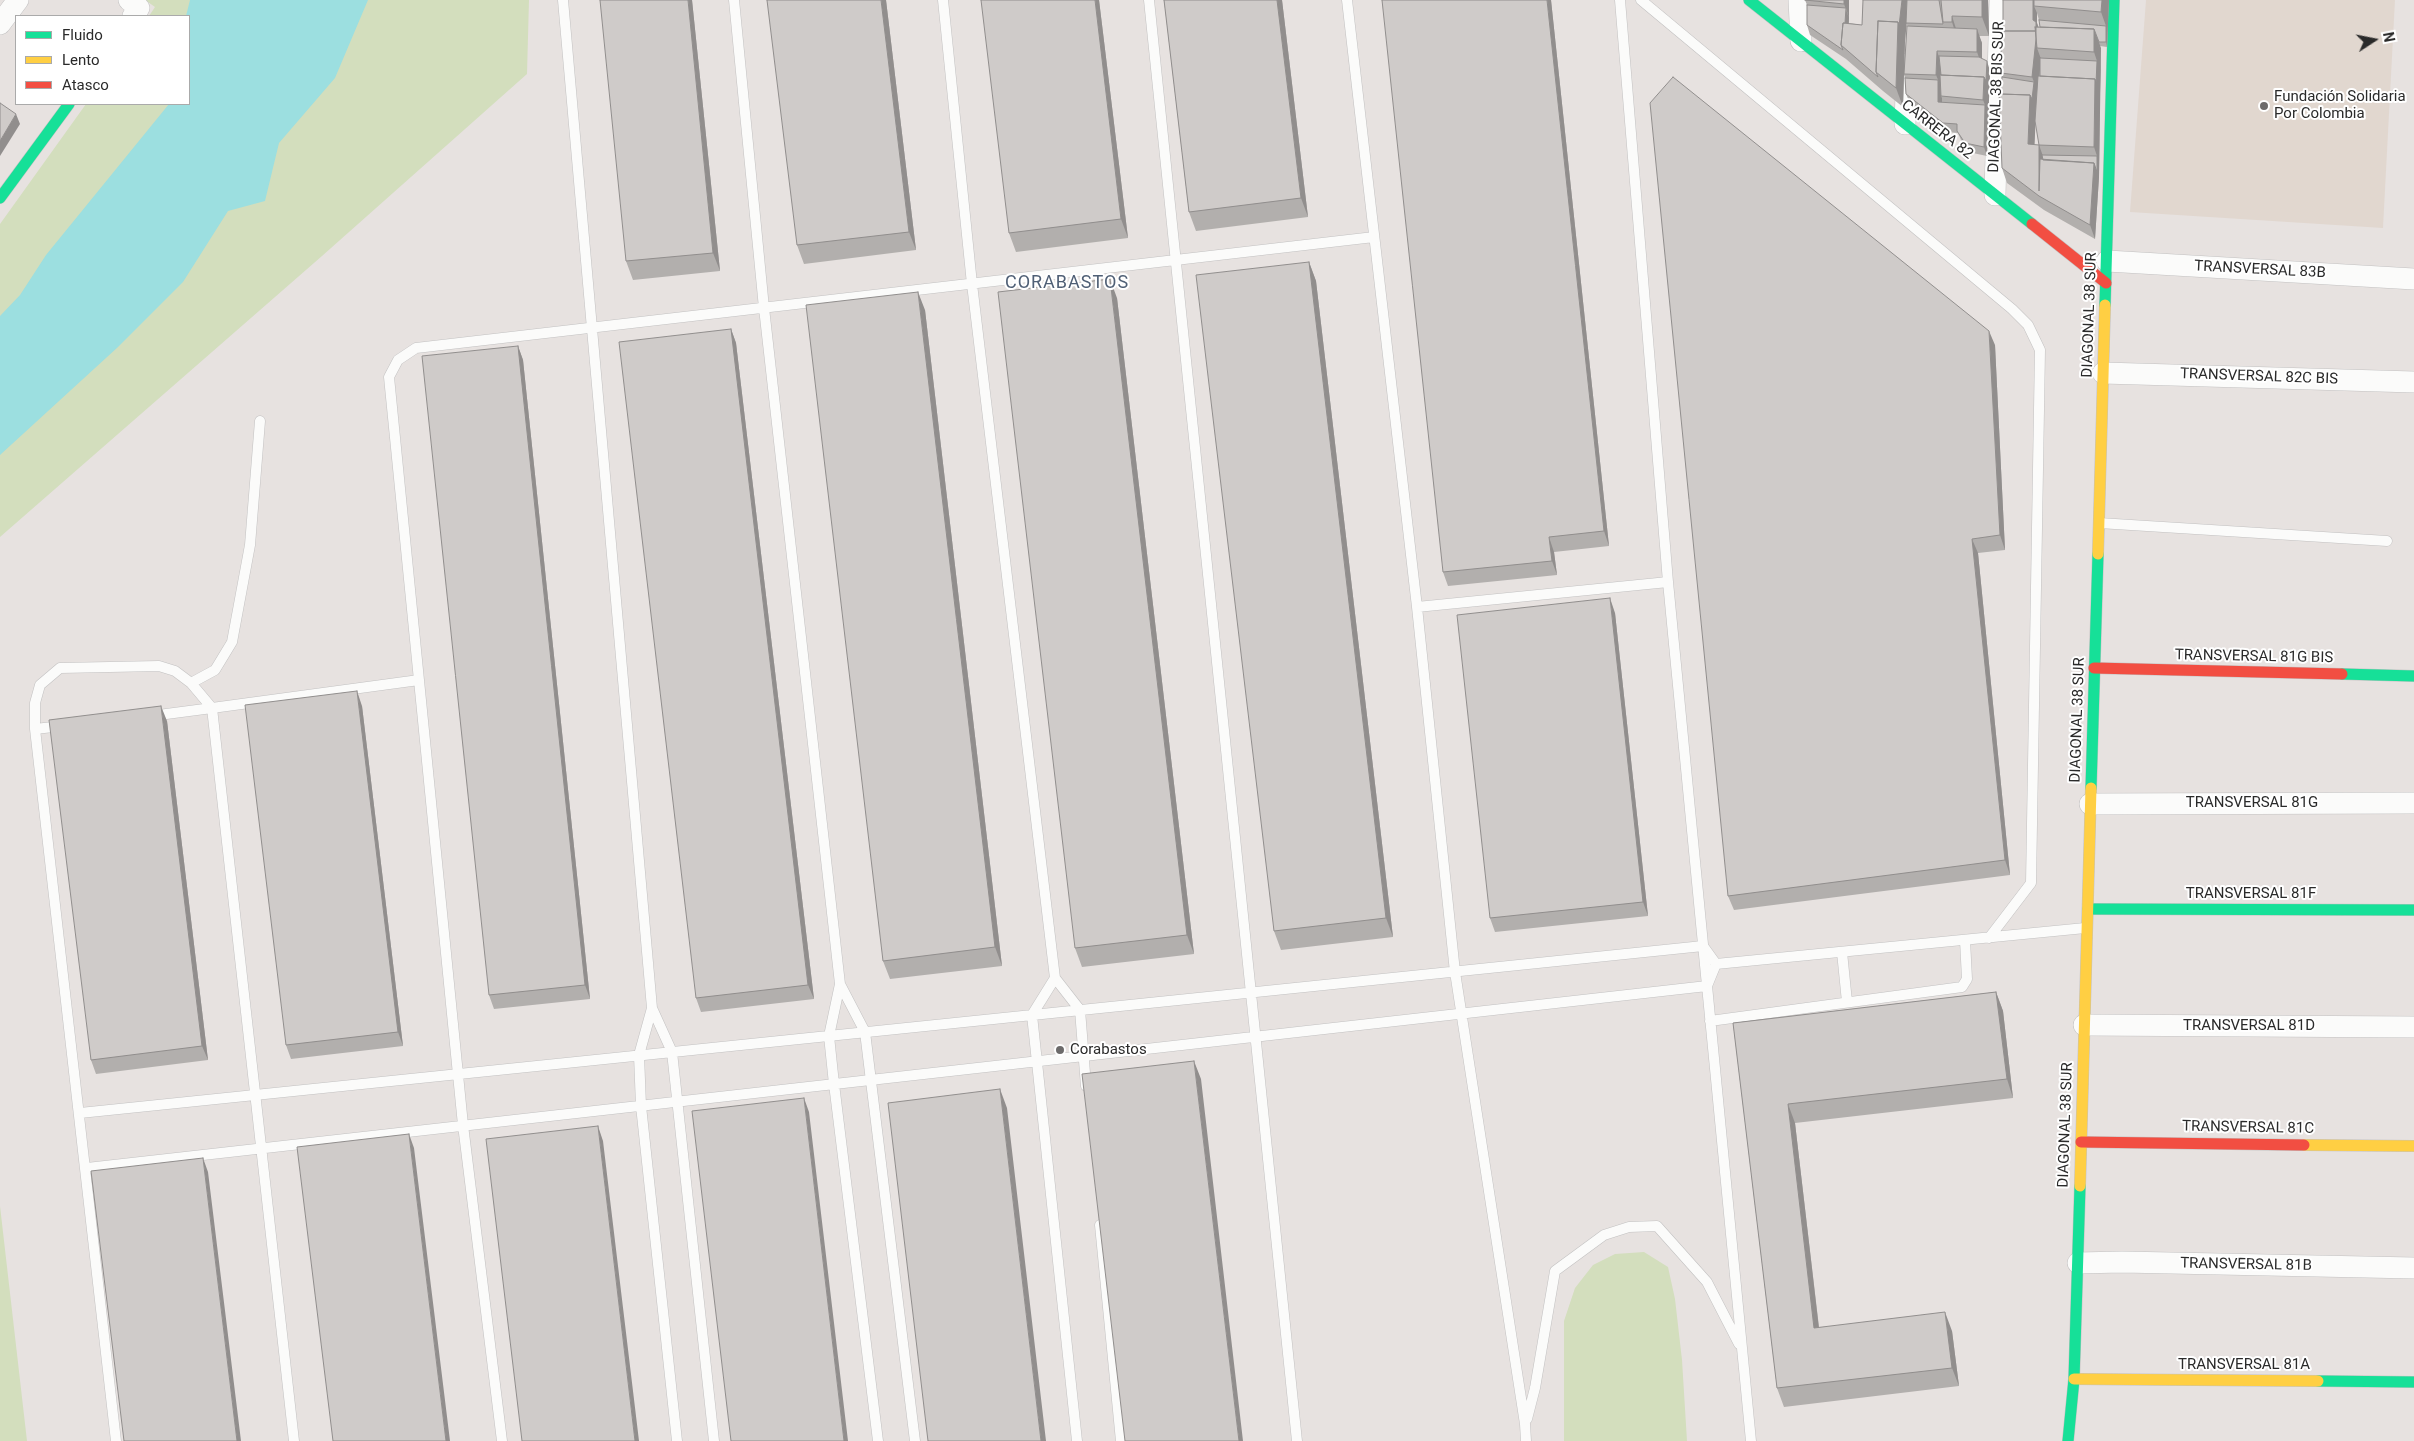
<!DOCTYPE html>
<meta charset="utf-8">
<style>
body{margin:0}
#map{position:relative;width:2414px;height:1441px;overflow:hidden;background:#e7e2e0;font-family:Roboto,sans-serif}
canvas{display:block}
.legend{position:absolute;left:15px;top:15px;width:175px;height:90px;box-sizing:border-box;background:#fff;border:1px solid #aaa;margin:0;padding:6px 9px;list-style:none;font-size:15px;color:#2a2a2a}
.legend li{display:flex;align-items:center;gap:10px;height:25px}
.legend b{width:25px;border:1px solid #aaa}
.north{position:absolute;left:2349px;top:15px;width:50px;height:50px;-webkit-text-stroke:4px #fff;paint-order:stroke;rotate:79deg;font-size:14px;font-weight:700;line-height:20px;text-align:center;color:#2a2a2a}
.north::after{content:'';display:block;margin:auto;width:18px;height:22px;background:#2a2a2a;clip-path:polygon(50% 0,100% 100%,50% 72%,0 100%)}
</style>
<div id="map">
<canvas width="2414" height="1441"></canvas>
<ul class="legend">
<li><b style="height:6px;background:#16e098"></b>Fluido</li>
<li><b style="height:6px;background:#ffcf43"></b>Lento</li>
<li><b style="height:6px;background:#f24e42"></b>Atasco</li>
</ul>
<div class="north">N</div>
</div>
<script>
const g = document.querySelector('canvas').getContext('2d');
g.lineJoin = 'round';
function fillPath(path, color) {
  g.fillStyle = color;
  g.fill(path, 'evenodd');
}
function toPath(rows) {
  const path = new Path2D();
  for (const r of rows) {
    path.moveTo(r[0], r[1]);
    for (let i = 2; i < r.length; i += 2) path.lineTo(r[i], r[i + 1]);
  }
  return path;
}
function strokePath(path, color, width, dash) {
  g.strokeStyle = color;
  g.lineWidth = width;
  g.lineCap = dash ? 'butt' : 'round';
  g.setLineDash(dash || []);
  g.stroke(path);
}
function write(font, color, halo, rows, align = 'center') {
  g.font = font + ' Roboto,sans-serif';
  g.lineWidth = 4;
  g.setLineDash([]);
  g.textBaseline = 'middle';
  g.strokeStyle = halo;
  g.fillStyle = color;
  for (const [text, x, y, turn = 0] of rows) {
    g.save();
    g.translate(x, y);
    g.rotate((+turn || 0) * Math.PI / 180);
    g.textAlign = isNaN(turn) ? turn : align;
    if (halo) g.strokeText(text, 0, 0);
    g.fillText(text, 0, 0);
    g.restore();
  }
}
const education = toPath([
 [2146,0,2395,0,2383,228,2130,212]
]);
const green = toPath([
 [145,0,529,0,527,74,322,256,0,537,0,224,86,104,189,104,189,16,149,16,155,7],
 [0,1206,27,1441,0,1441],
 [1644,1252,1668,1267,1675,1299,1682,1360,1687,1441,1564,1441,1564,1321,1575,1288,1593,1265,1615,1254]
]);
const water = toPath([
 [190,0,368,0,335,78,279,143,265,201,228,211,183,282,118,347,0,455,0,316,20,295,46,255,169,104,189,104,189,16,186,16]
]);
const lane = toPath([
 [563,0,652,1008,672,1052,714,1441],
 [734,0,764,308,840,984,829,1036,834,1084,878,1441],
 [943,0,972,284,1055,978,1080,1010,1086,1086],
 [1149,0,1297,1441],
 [1347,0,1417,607,1455,972,1525,1424,1526,1441],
 [1620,0,1668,582,1751,1441],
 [1641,0,2012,309,2028,325,2040,350,2031,883,1989,938],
 [2099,523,2387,541],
 [1417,607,1668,582],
 [191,683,215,670,232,642,250,545,260,421],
 [151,716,212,708,294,1441],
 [35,729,62,726],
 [1842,952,1847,1002],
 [1716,964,2085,928],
 [1055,978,1032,1015,1077,1441],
 [840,984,865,1032,915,1441],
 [652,1008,639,1055,641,1106,677,1441],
 [1710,1021,1962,987,1967,979,1965,940],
 [80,1113,1703,946,1716,964],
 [87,1168,1707,986,1716,964],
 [1100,1225,1121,1441],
 [1527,1419,1535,1388,1555,1271,1604,1235,1629,1227,1657,1226,1707,1282,1739,1344],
 [116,1441,35,729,35,703,40,685,60,668,159,666,175,671,191,683,212,708,419,680],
 [502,1441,463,1125,389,377,398,360,416,348,1374,237]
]);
const street = toPath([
 [129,0,139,8,133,16],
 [1799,0,1801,41],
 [0,24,18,0],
 [1905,124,1907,64],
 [1995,195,2000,0],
 [2107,261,2414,279],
 [2103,373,2414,382],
 [2090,804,2414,803],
 [2084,1025,2414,1027],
 [2078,1263,2122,1262,2414,1268]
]);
const fast = toPath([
 [1749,0,2032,224],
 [0,198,69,104],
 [2105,305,2114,0],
 [2342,674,2414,676],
 [2091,788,2098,554],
 [2088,909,2414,910],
 [2318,1381,2414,1382],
 [2068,1441,2074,1379,2080,1186]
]);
const slow = toPath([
 [2098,554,2105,305],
 [2304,1145,2414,1146],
 [2080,1186,2091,788],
 [2074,1379,2318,1381]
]);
const jam = toPath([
 [2032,224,2106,283],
 [2094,668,2342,674],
 [2081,1142,2304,1145]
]);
const wall = toPath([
 [692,0,720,271,633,280,626,261],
 [886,0,916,250,804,264,797,245],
 [1099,0,1128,238,1016,252,1009,233],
 [1164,0,1282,0,1308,217,1196,231,1189,212],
 [1551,0,1609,546,1554,552,1557,575,1448,586,1443,572],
 [1805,0,1849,0,1849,23,1862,25,1863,0,1988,0,1989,36,1979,36,1982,43,1982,59,1990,71,1987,156,1968,152,1961,140,1958,133,1947,132,1910,103,1906,94,1905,78,1904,75,1903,107,1883,91,1846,59,1810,35,1807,25,1807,5],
 [1906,23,1908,26,1904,64,1905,41],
 [2003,0,2109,0,2107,47,2100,46,2101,70,2100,93,2099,177,2095,239,2044,210,2007,183,2002,168,2001,94,2002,77,2001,73,2003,31],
 [2037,13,2039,20,2040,27,2038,27,2037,23],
 [2037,97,2039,145,2034,145],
 [1309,262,1316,281,1393,937,1281,950,1274,931],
 [1117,298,1194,954,1082,967,1075,948],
 [925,310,1002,966,890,979,883,961],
 [731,329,736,343,814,999,701,1012,696,998],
 [1995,345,2005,550,1978,553,2010,875,1734,910,1728,896],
 [518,346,523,360,590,999,494,1009,489,995],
 [1615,613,1648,916,1495,932,1490,918],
 [362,706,403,1046,291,1059,286,1045],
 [167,721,208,1060,96,1074,91,1060],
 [1996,992,2003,1011,2013,1098,1795,1123,1819,1327,1952,1331,1959,1386,1784,1407,1777,1388,1733,1023]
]);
const shadedWall = toPath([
 [688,0,692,0,720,271,713,253],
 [881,0,886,0,916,250,909,232],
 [1095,0,1099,0,1128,238,1121,219],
 [1277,0,1282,0,1308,217,1301,198],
 [1547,0,1551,0,1609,546,1604,531],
 [1844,0,1849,0,1849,18,1844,4],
 [1902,0,1909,0,1905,41,1903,107,1896,88,1898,22],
 [1982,0,1988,0,1989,36,1982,17],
 [2033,0,2037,0,2034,6,2037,13,2037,23,2040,31,2037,48,2041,59,2036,109,2034,159,2028,144,2030,95,2034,82,2032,77],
 [2102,0,2109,0,2107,47,2106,42,2106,26,2101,12],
 [1846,8,1849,18,1847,50,1843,47],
 [1952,16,1958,35,1958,41,1952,22],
 [1977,29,1982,43,1982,66,1977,52],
 [2094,29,2101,48,2099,177,2095,239,2090,225,2094,163,2097,156,2094,147,2095,79,2097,61,2094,52],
 [1937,51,1942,66,1942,89,1936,75],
 [1987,61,1990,71,1987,156,1984,147,1985,105,1983,100,1984,77],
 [1938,80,1942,89,1941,96,1942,98,1942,112,1938,102],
 [16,114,20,124,0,156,0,141],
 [2039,145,2044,159,2039,191],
 [1309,262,1316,281,1393,937,1386,918],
 [1110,279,1117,298,1194,954,1187,935],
 [918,292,925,310,1002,966,995,947],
 [731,329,736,343,814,999,808,985],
 [1989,331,1995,345,2005,550,2000,535],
 [518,346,523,360,590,999,585,985],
 [1549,537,1554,552,1557,575,1552,561],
 [1972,539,1978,553,2010,875,2005,860],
 [1610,598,1615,613,1648,916,1643,902],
 [357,691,362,706,403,1046,398,1032],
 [161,706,167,721,208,1060,202,1046],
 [1996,992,2003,1011,2013,1098,2007,1079],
 [1194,1061,1201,1079,1243,1441,1239,1441],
 [1000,1089,1007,1108,1046,1441,1041,1441],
 [804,1098,809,1112,848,1441,844,1441],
 [1788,1104,1795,1123,1821,1346,1814,1328],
 [598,1126,603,1141,639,1441,635,1441],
 [409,1134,414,1148,450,1441,446,1441],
 [203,1158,208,1172,241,1441,237,1441],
 [1945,1312,1952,1331,1959,1386,1952,1368]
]);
const building = toPath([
 [600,0,688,0,713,253,626,261,600,0],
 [767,0,881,0,909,232,797,245,767,0],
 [981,0,1095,0,1121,219,1009,233,981,0],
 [1164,0,1277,0,1301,198,1189,212,1164,0],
 [1382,0,1547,0,1604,531,1549,537,1552,561,1443,572,1382,0],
 [1805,0,1844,0,1844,4,1805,0],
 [1863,0,1902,0,1899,26,1898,22,1878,21,1876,72,1878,77,1841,45,1843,23,1862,25,1863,0],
 [1907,0,1939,0,1943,24,1906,23,1907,0],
 [1941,0,1982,0,1982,17,1952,16,1952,22,1943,22,1941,0],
 [2003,0,2033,0,2033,20,2036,22,2036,31,2003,31,2003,0],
 [2034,0,2102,0,2101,12,2034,6,2034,0],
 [1807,5,1846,8,1845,23,1843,23,1841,45,1843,50,1807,25,1807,5],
 [2039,20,2106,26,2106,42,2099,42,2094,29,2040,27,2039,20],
 [1878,21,1898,22,1896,88,1876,72,1878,21],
 [1907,26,1977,29,1977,52,1937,51,1936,75,1904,74,1907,26],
 [2035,27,2094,29,2094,52,2037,48,2035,27],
 [2001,31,2036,31,2036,39,2032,77,2001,73,2001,31],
 [1939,56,1979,57,1987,61,1986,81,1984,77,1941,75,1939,56],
 [2040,58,2097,61,2096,84,2095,79,2040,76,2040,58],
 [1940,75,1984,77,1983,100,1941,96,1940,75],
 [2038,76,2095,79,2094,147,2039,145,2035,121,2038,76],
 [1673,77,1989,331,2000,535,1972,539,2005,860,1728,896,1650,103,1673,77],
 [2002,77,2034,82,2032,99,2030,95,2001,94,2002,77],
 [1905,78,1938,80,1938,102,1985,105,1984,147,1965,143,1957,131,1957,124,1943,123,1906,94,1905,78],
 [1999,94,2030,95,2028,144,2039,145,2039,191,2040,159,2094,163,2090,225,2039,196,2002,168,1999,94],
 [0,103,16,114,0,141,0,103],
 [2042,155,2097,156,2097,172,2094,163,2043,160,2042,155],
 [1309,262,1386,918,1274,931,1196,275,1309,262],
 [1110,279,1187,935,1075,948,998,292,1110,279],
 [918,292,995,947,883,961,806,305,918,292],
 [731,329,808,985,696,998,619,342,731,329],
 [518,346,585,985,489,995,422,356,518,346],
 [1610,598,1643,902,1490,918,1457,615,1610,598],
 [357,691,398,1032,286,1045,245,705,357,691],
 [161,706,202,1046,91,1060,49,720,161,706],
 [1996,992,2007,1079,1788,1104,1814,1328,1945,1312,1952,1368,1777,1388,1733,1023,1996,992],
 [1194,1061,1239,1441,1125,1441,1082,1074,1194,1061],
 [1000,1089,1041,1441,928,1441,888,1103,1000,1089],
 [804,1098,844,1441,731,1441,692,1111,804,1098],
 [598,1126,635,1441,522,1441,486,1139,598,1126],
 [409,1134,446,1441,333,1441,297,1147,409,1134],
 [203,1158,237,1441,124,1441,91,1171,203,1158]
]);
const markers = [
 [2264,106,5,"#6c6a6a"],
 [1060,1050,5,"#6c6a6a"]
];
const streetNames = [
 ["DIAGONAL 38 BIS SUR",1997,97,-88],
 ["CARRERA 82",1937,130,38],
 ["TRANSVERSAL 83B",2260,270,3],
 ["DIAGONAL 38 SUR",2090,315,-88],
 ["TRANSVERSAL 82C BIS",2259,377,2],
 ["TRANSVERSAL 81G BIS",2254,657,1],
 ["DIAGONAL 38 SUR",2078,720,-88],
 ["TRANSVERSAL 81G",2252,803],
 ["TRANSVERSAL 81F",2251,894],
 ["TRANSVERSAL 81D",2249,1026],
 ["DIAGONAL 38 SUR",2066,1125,-88],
 ["TRANSVERSAL 81C",2248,1128,1],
 ["TRANSVERSAL 81B",2246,1265,1],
 ["TRANSVERSAL 81A",2244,1365]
];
const poiNames = [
 ["Fundación Solidaria",2274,97],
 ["Por Colombia",2274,114],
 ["Corabastos",1070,1050]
];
const quarterNames = [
 ["CORABASTOS",1067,283]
];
fillPath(education, '#e1d7cf');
fillPath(green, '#d3debd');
fillPath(water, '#9cdfe0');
strokePath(lane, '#c2c1c1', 11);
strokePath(street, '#c2c1c1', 22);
strokePath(fast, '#c2c1c1', 12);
strokePath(slow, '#c2c1c1', 12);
strokePath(jam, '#c2c1c1', 12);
strokePath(lane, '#fbfbfa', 10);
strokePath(street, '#fbfbfa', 21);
strokePath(fast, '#16e098', 11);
strokePath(slow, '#ffcf43', 11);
strokePath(jam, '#f24e42', 11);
fillPath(wall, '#b2afad');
fillPath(shadedWall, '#918e8d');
fillPath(building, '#cfcbc9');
strokePath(building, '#918e8d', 1);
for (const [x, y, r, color] of markers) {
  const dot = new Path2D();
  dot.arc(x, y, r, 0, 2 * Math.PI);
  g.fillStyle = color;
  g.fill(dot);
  strokePath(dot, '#fff', 2);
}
write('15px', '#2a2a2a', '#fff', streetNames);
write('15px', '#2a2a2a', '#fff', poiNames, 'left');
g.letterSpacing = '1px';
write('18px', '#4f5f75', '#fff', quarterNames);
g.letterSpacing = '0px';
</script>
